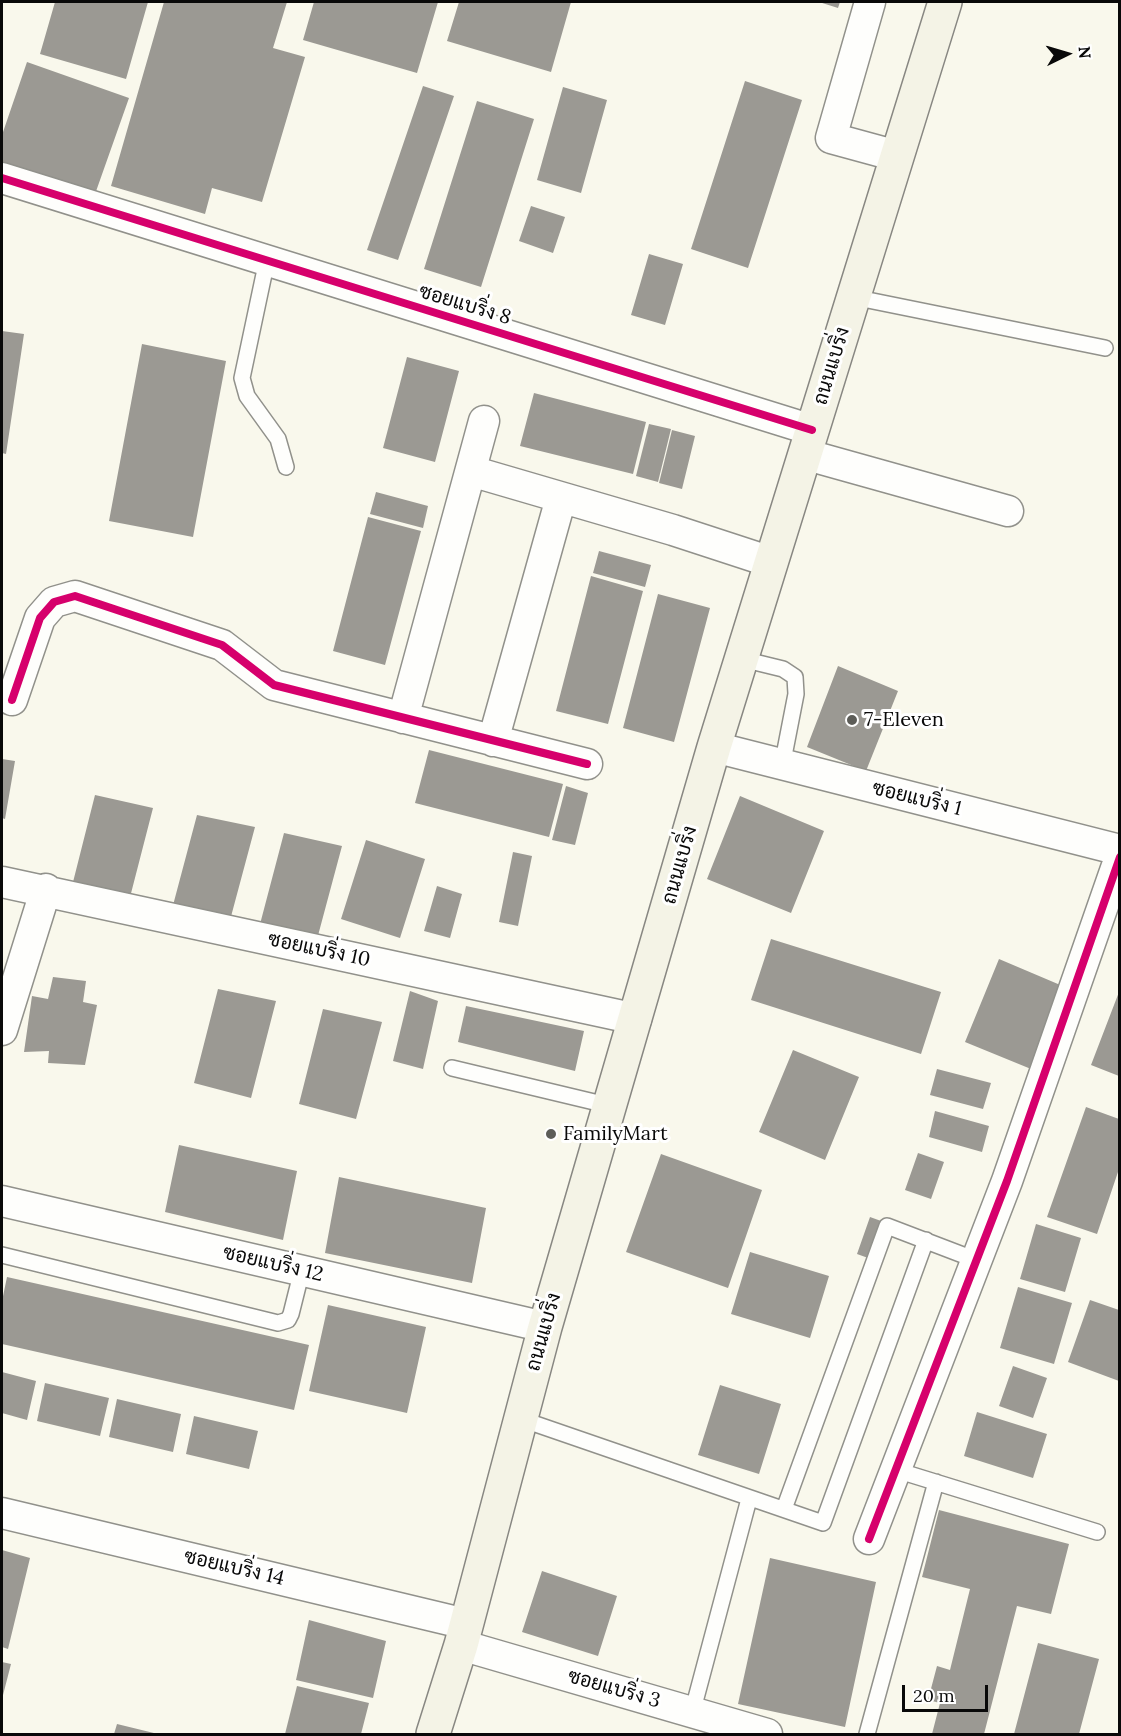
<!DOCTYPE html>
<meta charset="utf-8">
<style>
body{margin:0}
#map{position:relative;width:1121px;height:1736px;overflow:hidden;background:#f9f8ec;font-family:Lora,serif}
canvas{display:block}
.frame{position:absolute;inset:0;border:3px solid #090909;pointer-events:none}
.north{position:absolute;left:1037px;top:24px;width:60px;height:60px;-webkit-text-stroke:4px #fff;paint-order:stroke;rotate:85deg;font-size:16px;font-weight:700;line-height:24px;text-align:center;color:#090909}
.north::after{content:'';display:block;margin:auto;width:21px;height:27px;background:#090909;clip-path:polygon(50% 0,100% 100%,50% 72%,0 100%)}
.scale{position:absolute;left:902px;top:1685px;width:86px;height:27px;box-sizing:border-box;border:3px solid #090909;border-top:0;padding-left:8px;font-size:18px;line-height:21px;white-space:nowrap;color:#090909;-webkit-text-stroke:4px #fff;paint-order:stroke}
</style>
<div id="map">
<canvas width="1121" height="1736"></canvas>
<div class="frame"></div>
<div class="north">N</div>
<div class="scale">20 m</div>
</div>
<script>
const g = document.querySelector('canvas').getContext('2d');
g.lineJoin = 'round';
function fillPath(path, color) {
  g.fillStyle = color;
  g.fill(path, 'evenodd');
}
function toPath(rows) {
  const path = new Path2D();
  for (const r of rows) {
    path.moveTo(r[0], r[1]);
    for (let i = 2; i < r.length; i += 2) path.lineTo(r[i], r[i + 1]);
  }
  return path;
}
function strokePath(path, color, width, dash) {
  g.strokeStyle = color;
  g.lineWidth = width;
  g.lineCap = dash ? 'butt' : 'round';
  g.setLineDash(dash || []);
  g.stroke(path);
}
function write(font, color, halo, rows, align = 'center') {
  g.font = font + ' Lora,Sarabun,serif';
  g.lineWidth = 6;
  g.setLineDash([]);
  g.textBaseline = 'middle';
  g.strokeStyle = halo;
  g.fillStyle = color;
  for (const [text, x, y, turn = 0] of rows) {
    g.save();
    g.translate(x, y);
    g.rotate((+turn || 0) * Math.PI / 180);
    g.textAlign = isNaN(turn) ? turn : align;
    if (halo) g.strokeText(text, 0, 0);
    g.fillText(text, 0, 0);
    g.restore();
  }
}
const building = toPath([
 [55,2,148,2,126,79,40,54],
 [164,2,287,2,273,48,305,57,262,202,212,188,205,214,111,186],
 [314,2,438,2,417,73,303,40],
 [459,2,571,2,551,72,447,41],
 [819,2,840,2,838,8],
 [27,62,129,98,94,197,2,165,2,135],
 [745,81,802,100,748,268,691,249],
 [423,86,454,96,398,260,367,250],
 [563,87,607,100,581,193,537,180],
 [477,101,534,119,481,287,424,269],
 [531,206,565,217,553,253,519,241],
 [649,254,683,264,665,325,631,315],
 [2,331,24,334,6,454,2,453],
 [142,344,226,361,193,537,109,521],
 [407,357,459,371,435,462,383,448],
 [534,393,646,422,633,474,520,446],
 [649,424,671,429,658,482,636,476],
 [672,430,695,436,682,489,659,483],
 [376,492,428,506,423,528,370,514],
 [368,517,421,531,385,665,333,651],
 [599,551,651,565,645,587,593,573],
 [591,576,643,591,608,724,556,711],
 [658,594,710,608,674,742,623,728],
 [838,666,898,691,866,771,807,747],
 [429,750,563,784,549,837,415,803],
 [2,759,15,761,5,819,2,818],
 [566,786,588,793,575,845,552,840],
 [95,795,153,808,128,905,71,890],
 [740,796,824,831,791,913,707,879],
 [197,815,255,827,229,924,172,909],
 [284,833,342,846,316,943,259,928],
 [366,840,425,859,400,938,341,919],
 [513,852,532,856,518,926,499,922],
 [437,886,462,894,450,938,424,931],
 [771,939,941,992,921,1054,751,1000],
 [999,959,1065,987,1031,1069,965,1042],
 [53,977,86,981,83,1002,97,1005,85,1065,48,1063,49,1051,24,1052,32,996,48,999],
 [218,989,276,1001,251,1098,194,1083],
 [410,991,438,1001,423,1069,393,1061],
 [1119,992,1119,1076,1091,1065],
 [466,1006,584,1031,575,1071,458,1042],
 [323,1009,382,1022,356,1119,299,1104],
 [793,1050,859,1077,825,1160,759,1132],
 [937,1069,991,1083,983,1109,930,1095],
 [1086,1107,1119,1119,1119,1169,1097,1234,1047,1217],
 [935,1111,989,1126,982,1152,929,1137],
 [179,1145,297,1171,283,1240,165,1212],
 [918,1153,944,1162,931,1199,905,1190],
 [661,1154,762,1190,728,1288,626,1252],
 [339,1177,486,1208,472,1283,325,1253],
 [870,1217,895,1226,882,1263,857,1254],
 [1036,1224,1081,1238,1065,1292,1020,1279],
 [750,1252,829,1276,810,1338,731,1314],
 [7,1277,309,1345,294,1410,2,1344,2,1301],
 [1018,1287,1072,1303,1054,1364,1000,1348],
 [1090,1300,1119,1310,1119,1381,1068,1362],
 [328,1305,426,1327,407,1413,309,1391],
 [1013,1366,1047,1378,1033,1418,999,1406],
 [2,1372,36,1381,27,1420,2,1413],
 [45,1383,109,1398,100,1436,37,1421],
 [720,1385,781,1404,759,1474,698,1455],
 [117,1399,181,1414,173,1452,109,1437],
 [977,1412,1047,1434,1033,1478,964,1456],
 [194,1416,258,1431,249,1469,186,1454],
 [939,1510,1069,1544,1051,1614,1017,1606,984,1734,932,1734,940,1703,928,1700,937,1666,950,1670,970,1589,922,1577],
 [2,1550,30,1558,8,1649,2,1647],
 [770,1558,876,1582,845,1727,738,1704],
 [542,1571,617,1596,598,1656,522,1632],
 [309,1620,386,1641,373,1698,296,1680],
 [1038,1643,1099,1659,1079,1734,1014,1734],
 [2,1662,11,1664,2,1699],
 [297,1686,369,1703,361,1734,285,1734],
 [117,1724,158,1734,114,1734]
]);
const lane = toPath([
 [267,260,242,378,247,396,278,439,286,467],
 [853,297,1105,348],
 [742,659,783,669,795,677,796,694,782,766],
 [452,1068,611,1106],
 [2,1255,278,1323,288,1320,291,1314,302,1270],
 [521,1419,823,1523,926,1240],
 [896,1470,1097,1532],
 [784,1509,887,1226,976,1260],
 [692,1713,749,1499],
 [867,1734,936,1482]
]);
const street = toPath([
 [870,2,831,138,897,156],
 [2,178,812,430],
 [804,454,1008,511],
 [471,471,673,530,771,562],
 [12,700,40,618,54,602,75,596,222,645,274,685,587,764],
 [403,718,484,421],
 [493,741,561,498],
 [714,747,1120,850],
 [2,882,636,1019],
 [2,1030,46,889],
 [2,1201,545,1327],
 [2,1513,466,1624],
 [869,1539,1007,1181,1120,857],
 [461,1645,767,1734]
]);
const secondary = toPath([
 [433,1734,461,1645,545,1327,714,747,945,2]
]);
const cycleway = toPath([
 [2,178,812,430],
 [12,700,40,618,54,602,75,596,222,645,274,685,587,764],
 [869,1539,1007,1181,1120,857]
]);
const markers = [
 [852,720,6,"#5d5d58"],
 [551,1134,6,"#5d5d58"]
];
const streetNames = [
 ["ซอยแบริ่ง 8",465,305,17],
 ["ถนนแบริ่ง",832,366,-73],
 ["ซอยแบริ่ง 1",917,799,14],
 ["ถนนแบริ่ง",680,865,-74],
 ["ซอยแบริ่ง 10",319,950,12],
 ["ซอยแบริ่ง 12",273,1264,13],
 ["ถนนแบริ่ง",544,1332,-74],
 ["ซอยแบริ่ง 14",234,1568,13],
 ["ซอยแบริ่ง 3",614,1689,16]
];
const poiNames = [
 ["7-Eleven",864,720],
 ["FamilyMart",563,1134]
];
fillPath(building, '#9b9993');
strokePath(lane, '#91918b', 18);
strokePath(street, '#91918b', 33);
strokePath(secondary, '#888782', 36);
strokePath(lane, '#fefefc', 15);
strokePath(street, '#fefefc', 30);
strokePath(secondary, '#f4f3e6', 33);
strokePath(cycleway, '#d6006c', 8);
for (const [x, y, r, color] of markers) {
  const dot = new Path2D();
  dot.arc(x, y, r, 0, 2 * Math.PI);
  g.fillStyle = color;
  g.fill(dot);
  strokePath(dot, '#fff', 2);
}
write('20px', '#090909', '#fff', streetNames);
write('20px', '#090909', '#fff', poiNames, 'left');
</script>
